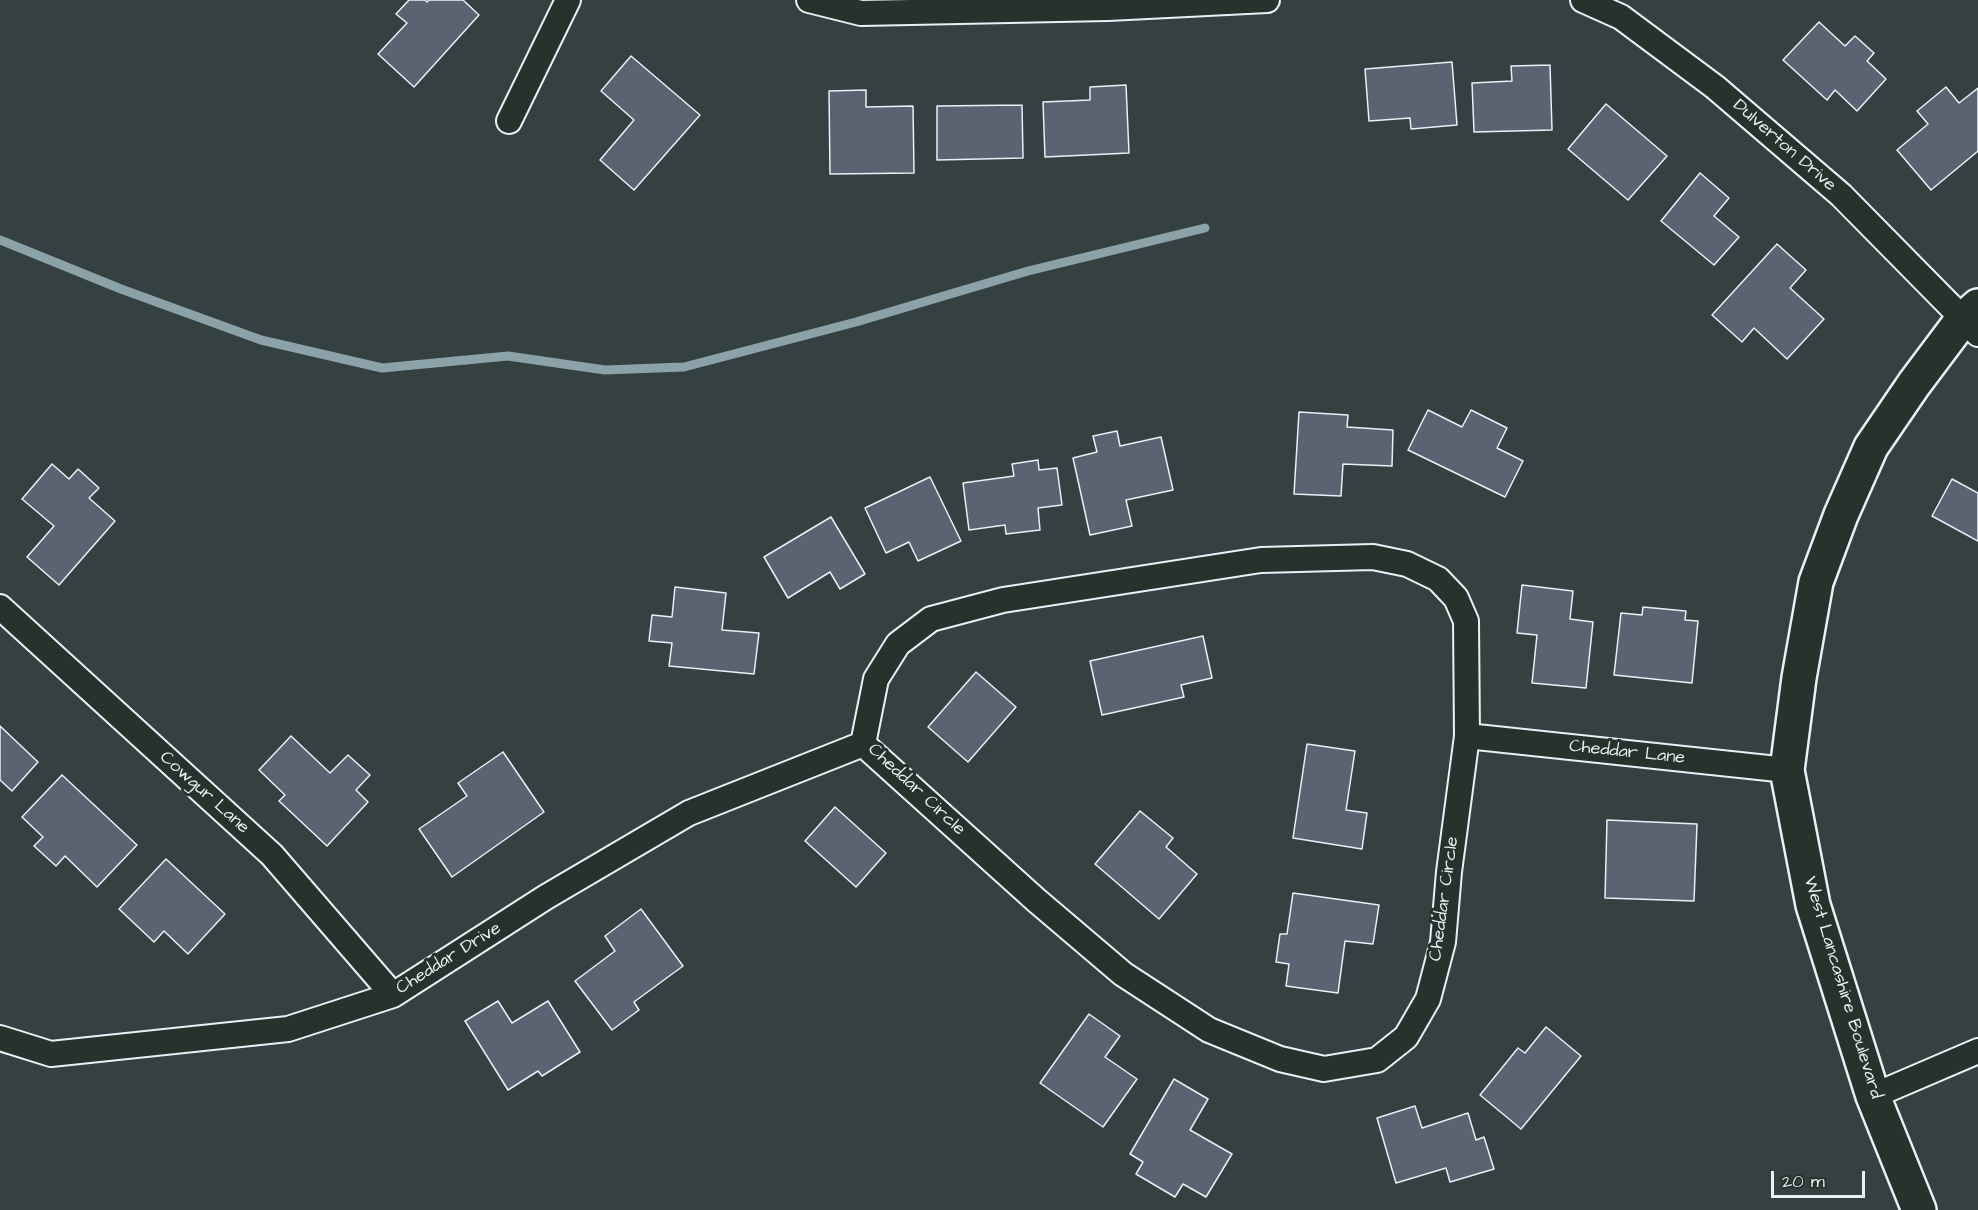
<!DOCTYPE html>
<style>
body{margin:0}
#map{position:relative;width:1978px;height:1210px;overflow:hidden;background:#354141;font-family:"Architects Daughter",sans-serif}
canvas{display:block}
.scale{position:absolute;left:1771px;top:1171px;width:94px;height:27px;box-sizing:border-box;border:3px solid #e8f1f8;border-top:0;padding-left:8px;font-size:18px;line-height:21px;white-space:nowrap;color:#e8f1f8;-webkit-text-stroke:4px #26332d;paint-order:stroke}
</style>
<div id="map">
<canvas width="1978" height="1210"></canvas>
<div class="scale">20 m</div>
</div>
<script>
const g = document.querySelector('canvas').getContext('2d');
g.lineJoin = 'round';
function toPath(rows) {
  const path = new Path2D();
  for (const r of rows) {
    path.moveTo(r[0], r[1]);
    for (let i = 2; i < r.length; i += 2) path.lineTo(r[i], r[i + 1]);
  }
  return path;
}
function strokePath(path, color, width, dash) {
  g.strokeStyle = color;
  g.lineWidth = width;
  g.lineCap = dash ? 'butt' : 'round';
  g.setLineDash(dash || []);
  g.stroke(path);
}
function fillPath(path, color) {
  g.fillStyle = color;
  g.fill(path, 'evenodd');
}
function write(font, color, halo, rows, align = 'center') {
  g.font = font + ' "Architects Daughter",sans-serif';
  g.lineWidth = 6;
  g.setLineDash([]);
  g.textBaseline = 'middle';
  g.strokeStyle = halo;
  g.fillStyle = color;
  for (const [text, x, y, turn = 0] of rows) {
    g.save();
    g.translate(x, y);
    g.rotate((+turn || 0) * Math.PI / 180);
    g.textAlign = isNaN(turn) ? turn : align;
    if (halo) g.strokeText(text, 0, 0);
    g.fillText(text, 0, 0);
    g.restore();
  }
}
const stream = toPath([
 [0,240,121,289,261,340,382,368,508,356,605,370,684,367,856,322,1028,271,1205,228]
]);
const building = toPath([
 [409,0,425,0,427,2,429,0,463,0,479,15,414,87,378,54,407,23,396,14,409,0],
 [1819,22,1845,46,1855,36,1874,53,1867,61,1886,79,1857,111,1835,90,1827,100,1783,60,1819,22],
 [631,56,700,115,634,190,600,160,634,120,601,91,631,56],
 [1452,62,1457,125,1411,129,1410,118,1369,121,1365,69,1452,62],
 [1550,65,1552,130,1474,132,1472,83,1512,81,1511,66,1550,65],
 [1126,85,1129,153,1045,157,1043,102,1090,100,1090,87,1126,85],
 [1946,87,1959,103,1978,88,1978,151,1931,190,1897,150,1928,124,1917,111,1946,87],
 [866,90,866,107,913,106,914,173,830,174,829,91,866,90],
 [1606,104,1667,156,1628,200,1568,149,1606,104],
 [1022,105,1023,158,937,160,937,106,1022,105],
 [1700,173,1729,198,1714,216,1739,237,1714,265,1661,221,1700,173],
 [1777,244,1806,270,1790,288,1824,319,1787,359,1754,328,1742,342,1712,315,1777,244],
 [1428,410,1462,427,1471,410,1507,428,1497,448,1523,461,1505,497,1408,450,1428,410],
 [1299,412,1348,415,1347,427,1393,430,1392,466,1343,464,1341,496,1294,494,1299,412],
 [1117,431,1120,446,1161,437,1173,490,1126,500,1132,526,1090,535,1073,458,1097,452,1093,436,1117,431],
 [1038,460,1039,470,1057,468,1062,505,1038,508,1040,530,1006,534,1005,525,969,530,963,483,1014,476,1012,464,1038,460],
 [52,464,69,479,78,469,99,488,89,498,115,521,59,585,27,557,54,526,22,499,52,464],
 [930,477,961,541,918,561,909,542,886,553,865,508,930,477],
 [1952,479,1978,493,1978,541,1932,516,1952,479],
 [831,517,865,574,840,589,830,572,788,598,764,557,831,517],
 [1522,585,1573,591,1570,619,1593,622,1586,688,1532,683,1537,635,1517,633,1522,585],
 [675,587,726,593,722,630,759,633,754,674,669,666,672,643,649,641,652,615,672,617,675,587],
 [1643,607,1686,611,1685,620,1698,621,1692,683,1614,675,1621,613,1642,615,1643,607],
 [1203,636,1212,678,1181,685,1184,697,1102,715,1090,661,1203,636],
 [976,672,1016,707,968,762,928,727,976,672],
 [0,726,38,762,12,791,0,780,0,726],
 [291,736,330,773,348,755,370,775,356,790,368,802,327,846,279,801,285,795,259,770,291,736],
 [1307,744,1355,751,1346,810,1367,813,1362,849,1293,838,1307,744],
 [503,752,544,812,452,877,419,829,467,796,458,783,503,752],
 [62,775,137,845,97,887,65,856,56,866,34,846,43,837,22,817,62,775],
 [835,807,886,853,856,887,805,841,835,807],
 [1140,811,1173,838,1166,847,1197,874,1159,919,1095,864,1140,811],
 [1607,820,1697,824,1694,901,1605,898,1607,820],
 [166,859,225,914,188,954,164,931,154,942,119,909,166,859],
 [1293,893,1379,905,1373,944,1345,941,1338,993,1286,986,1289,964,1276,962,1280,934,1287,934,1293,893],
 [641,909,683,966,634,1002,639,1010,612,1030,575,981,615,951,605,936,641,909],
 [498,1001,512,1023,548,1001,580,1052,542,1076,538,1071,508,1090,465,1021,498,1001],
 [1089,1014,1120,1036,1105,1057,1137,1079,1103,1127,1040,1083,1089,1014],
 [1546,1027,1581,1056,1521,1129,1480,1095,1518,1048,1525,1053,1546,1027],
 [1174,1079,1208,1099,1190,1130,1232,1154,1206,1197,1183,1184,1175,1197,1136,1174,1143,1162,1130,1154,1174,1079],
 [1415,1106,1422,1128,1468,1113,1476,1140,1484,1137,1494,1169,1450,1182,1446,1168,1396,1183,1377,1118,1415,1106]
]);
const street = toPath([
 [809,0,861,13,1108,8,1267,0],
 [1583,0,1621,17,1715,87,1841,195,1978,334],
 [509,121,568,0],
 [1373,557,1407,564,1438,579,1456,598,1466,621,1467,736,1449,872,1443,942,1428,999,1406,1037,1377,1060,1324,1069,1280,1059,1209,1030,1123,974,1036,900,863,744,876,679,898,644,931,619,1003,600,1261,560,1373,557],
 [0,607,272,855,393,995],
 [1467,736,1787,770],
 [0,1038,51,1054,288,1029,393,995,546,897,689,813,863,744],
 [1873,1096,1978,1051]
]);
const secondary = toPath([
 [1919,1210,1873,1096,1813,905,1787,770,1799,678,1816,582,1841,515,1871,447,1914,384,1962,320,1978,306]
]);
const streetNames = [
 ["Dulverton Drive",1784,146,41],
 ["Cheddar Lane",1627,753,6],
 ["Cheddar Circle",916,790,43],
 ["Cowgur Lane",204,793,42],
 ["Cheddar Circle",1445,899,-82],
 ["Cheddar Drive",449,959,-32],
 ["West Lancashire Boulevard",1842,988,73]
];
strokePath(stream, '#8ba2a9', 9);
fillPath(building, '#596371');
strokePath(building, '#e8f1f8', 1.5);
strokePath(street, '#e8f1f8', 28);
strokePath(secondary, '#e8f1f8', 38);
strokePath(street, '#26332d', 24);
strokePath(secondary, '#26332d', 33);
write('18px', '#e8f1f8', '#26332d', streetNames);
</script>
